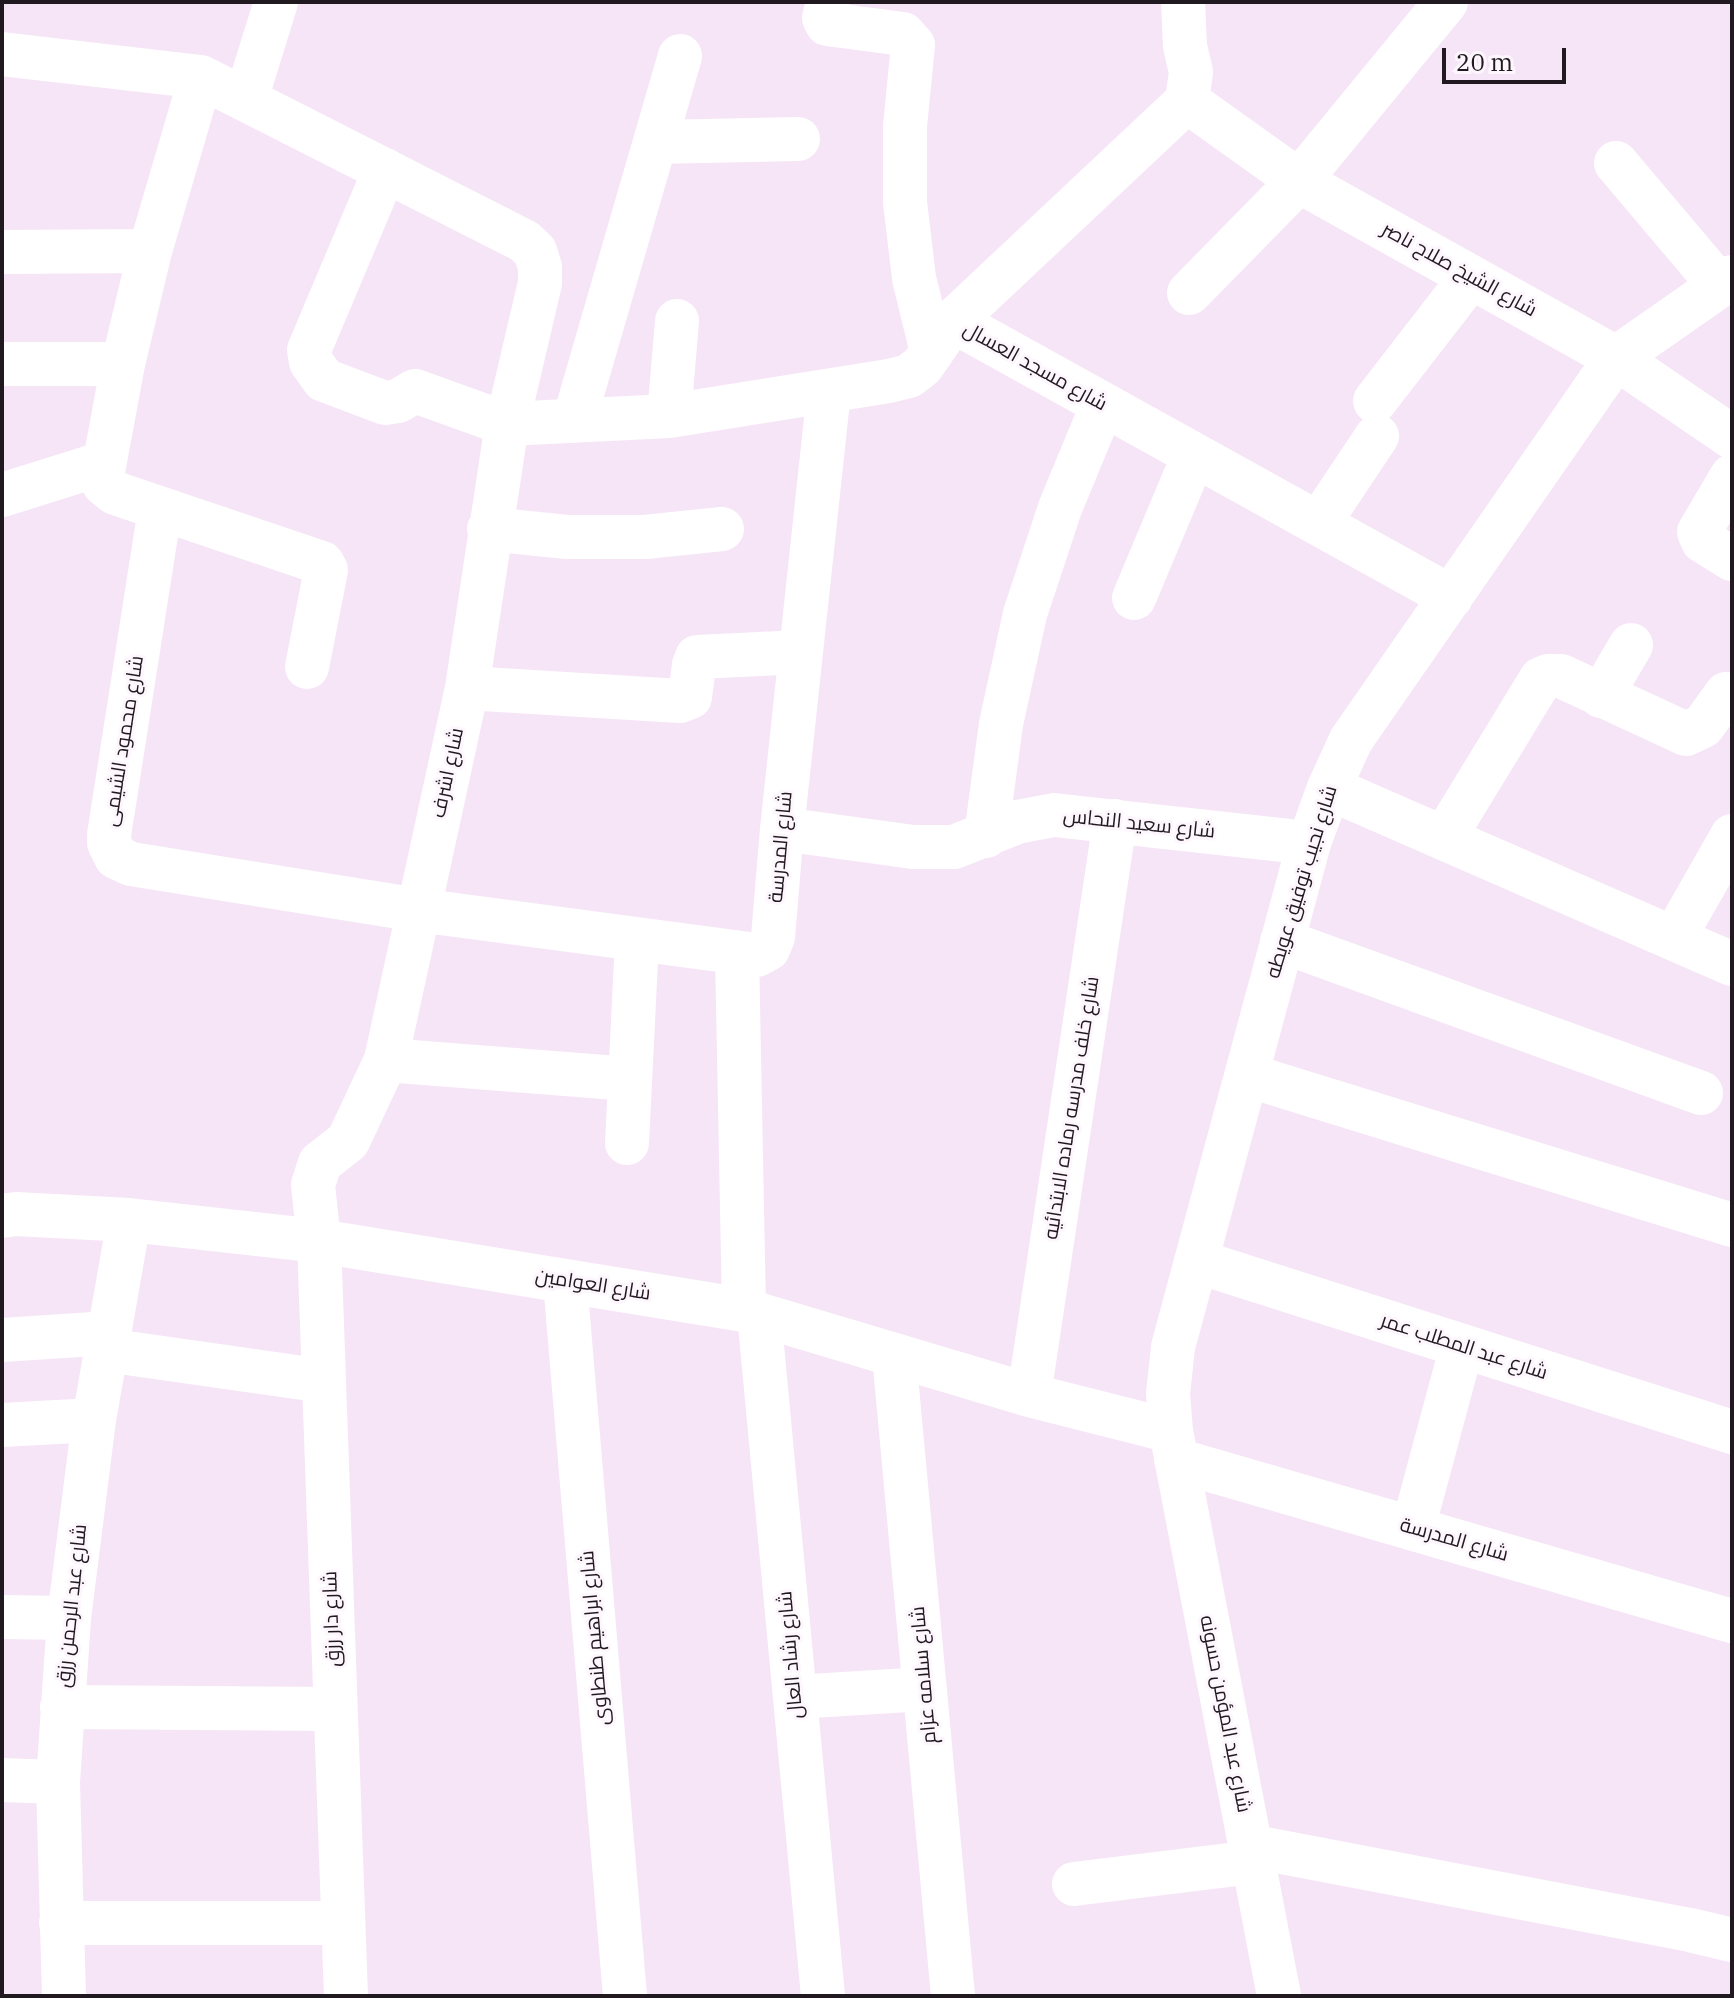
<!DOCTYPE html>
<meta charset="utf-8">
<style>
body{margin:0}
#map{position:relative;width:1734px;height:1998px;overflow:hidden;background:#f6e5f7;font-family:"IBM Plex Serif",serif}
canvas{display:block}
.frame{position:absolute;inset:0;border:4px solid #201a20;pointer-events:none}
.scale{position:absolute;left:1442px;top:48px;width:124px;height:36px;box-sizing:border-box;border:4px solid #201a20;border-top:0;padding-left:10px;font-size:24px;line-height:28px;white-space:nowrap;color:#201a20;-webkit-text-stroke:6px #fdf6fd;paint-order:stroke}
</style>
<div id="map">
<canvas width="1734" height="1998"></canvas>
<div class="frame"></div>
<div class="scale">20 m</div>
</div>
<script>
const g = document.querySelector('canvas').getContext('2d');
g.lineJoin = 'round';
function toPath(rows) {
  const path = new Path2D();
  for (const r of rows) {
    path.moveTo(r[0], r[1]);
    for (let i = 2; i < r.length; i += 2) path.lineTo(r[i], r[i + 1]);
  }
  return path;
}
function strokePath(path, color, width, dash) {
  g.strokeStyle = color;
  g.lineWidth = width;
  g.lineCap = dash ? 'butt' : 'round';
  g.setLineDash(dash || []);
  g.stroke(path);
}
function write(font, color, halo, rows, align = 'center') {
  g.font = font + ' "IBM Plex Serif",Cairo,serif';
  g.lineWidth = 6;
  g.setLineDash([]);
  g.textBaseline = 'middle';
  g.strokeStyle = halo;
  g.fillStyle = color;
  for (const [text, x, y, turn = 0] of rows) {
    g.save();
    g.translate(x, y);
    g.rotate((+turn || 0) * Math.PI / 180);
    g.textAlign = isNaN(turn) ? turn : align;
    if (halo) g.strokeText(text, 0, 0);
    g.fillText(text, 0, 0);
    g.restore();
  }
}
const minor = toPath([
 [828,2,824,18,827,24,903,34,913,45,905,126,905,202,914,278,932,352],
 [2,54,201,77,524,241,535,251,540,267,540,283,507,424,467,688,386,1060,348,1141,320,1163,313,1185,319,1241,346,1996],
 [201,77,150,251,123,364,102,477,104,484,115,493,322,563,326,570,307,667],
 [246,99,276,2],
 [1187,101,1299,181,1616,358,1732,437],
 [656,142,798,139],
 [1616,163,1720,286],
 [385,170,309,350,311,362,324,380,385,403,398,401,415,391,507,424,669,416,889,381,909,376,922,366,953,321,1187,101,1191,72,1185,46,1183,2],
 [2,252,150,251],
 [1189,293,1299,181,1446,2],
 [953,321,1451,597],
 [2,364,123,364],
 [1375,401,1471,277],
 [669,416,677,321],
 [574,421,680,56],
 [1732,476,1699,532,1703,541,1732,559],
 [2,495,104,463],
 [160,509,109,835,109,843,116,857,131,864,418,910,757,955,768,949,773,937,782,829,829,391],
 [1319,523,1377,436],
 [489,529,567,537,645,537,722,529],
 [1134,598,1194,455],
 [467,688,680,701,690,697,694,665,697,657,801,652],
 [1601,696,1631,645],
 [1329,788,1732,964],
 [782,829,913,847,954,847,1017,822,1054,815,1309,843],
 [986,836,1001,724,1025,614,1060,508,1103,404],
 [1444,838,1541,679,1548,676,1561,676,1686,734,1703,726,1726,694],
 [1674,938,1732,836],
 [1282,941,1701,1093],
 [737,953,744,1310],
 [386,1060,630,1079],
 [1247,1075,1732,1225],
 [627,1143,637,940],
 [2,1216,16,1214,129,1220,319,1241,744,1310,1029,1395,1171,1431],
 [1196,1261,1732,1432],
 [565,1281,625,1996],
 [759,1314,823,1996],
 [2,1340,109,1333],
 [106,1350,324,1381],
 [894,1355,953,1996],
 [1029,1395,1115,821],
 [2,1425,94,1420],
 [1176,1460,1732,1621],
 [1413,1528,1462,1346],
 [2,1617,69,1618],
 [795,1697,925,1689],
 [62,1707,335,1709],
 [2,1780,58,1782],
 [1250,1846,1690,1930,1732,1940],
 [1074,1884,1253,1862],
 [61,1923,343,1923],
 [64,1996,58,1782,69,1618,94,1420,129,1220],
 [1279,1996,1171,1431,1168,1394,1173,1347,1309,843,1329,788,1351,740,1616,358,1732,277]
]);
const streetNames = [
 ["شارع الشيخ صلاح ناصر",1459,270,29],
 ["شارع مسجد العسال",1035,367,29],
 ["شارع محمود الشيمى",124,741,-81],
 ["شارع اشرف",448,773,-78],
 ["شارع سعيد النحاس",1139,824,6],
 ["شارع المدرسة",781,847,-85],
 ["شارع نجيب توفيق عويطه",1302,882,-73],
 ["شارع خلف مدرسه رماده الابتدائيه",1072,1108,-81],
 ["شارع العوامين",593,1285,9],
 ["شارع عبد المطلب عمر",1464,1347,18],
 ["شارع المدرسة",1454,1540,16],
 ["شارع عبد الرحمن رزق",72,1606,-84],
 ["شارع دار رزق",332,1619,-92],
 ["شارع ابراهيم طنطاوى",595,1638,-95],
 ["شارع رشاد العال",791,1655,-95],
 ["شارع سلامه عزام",924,1675,-95],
 ["شارع عبد المؤمن حسونه",1225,1714,79]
];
strokePath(minor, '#fff', 44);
write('20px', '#201a20', '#fdf6fd', streetNames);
</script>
